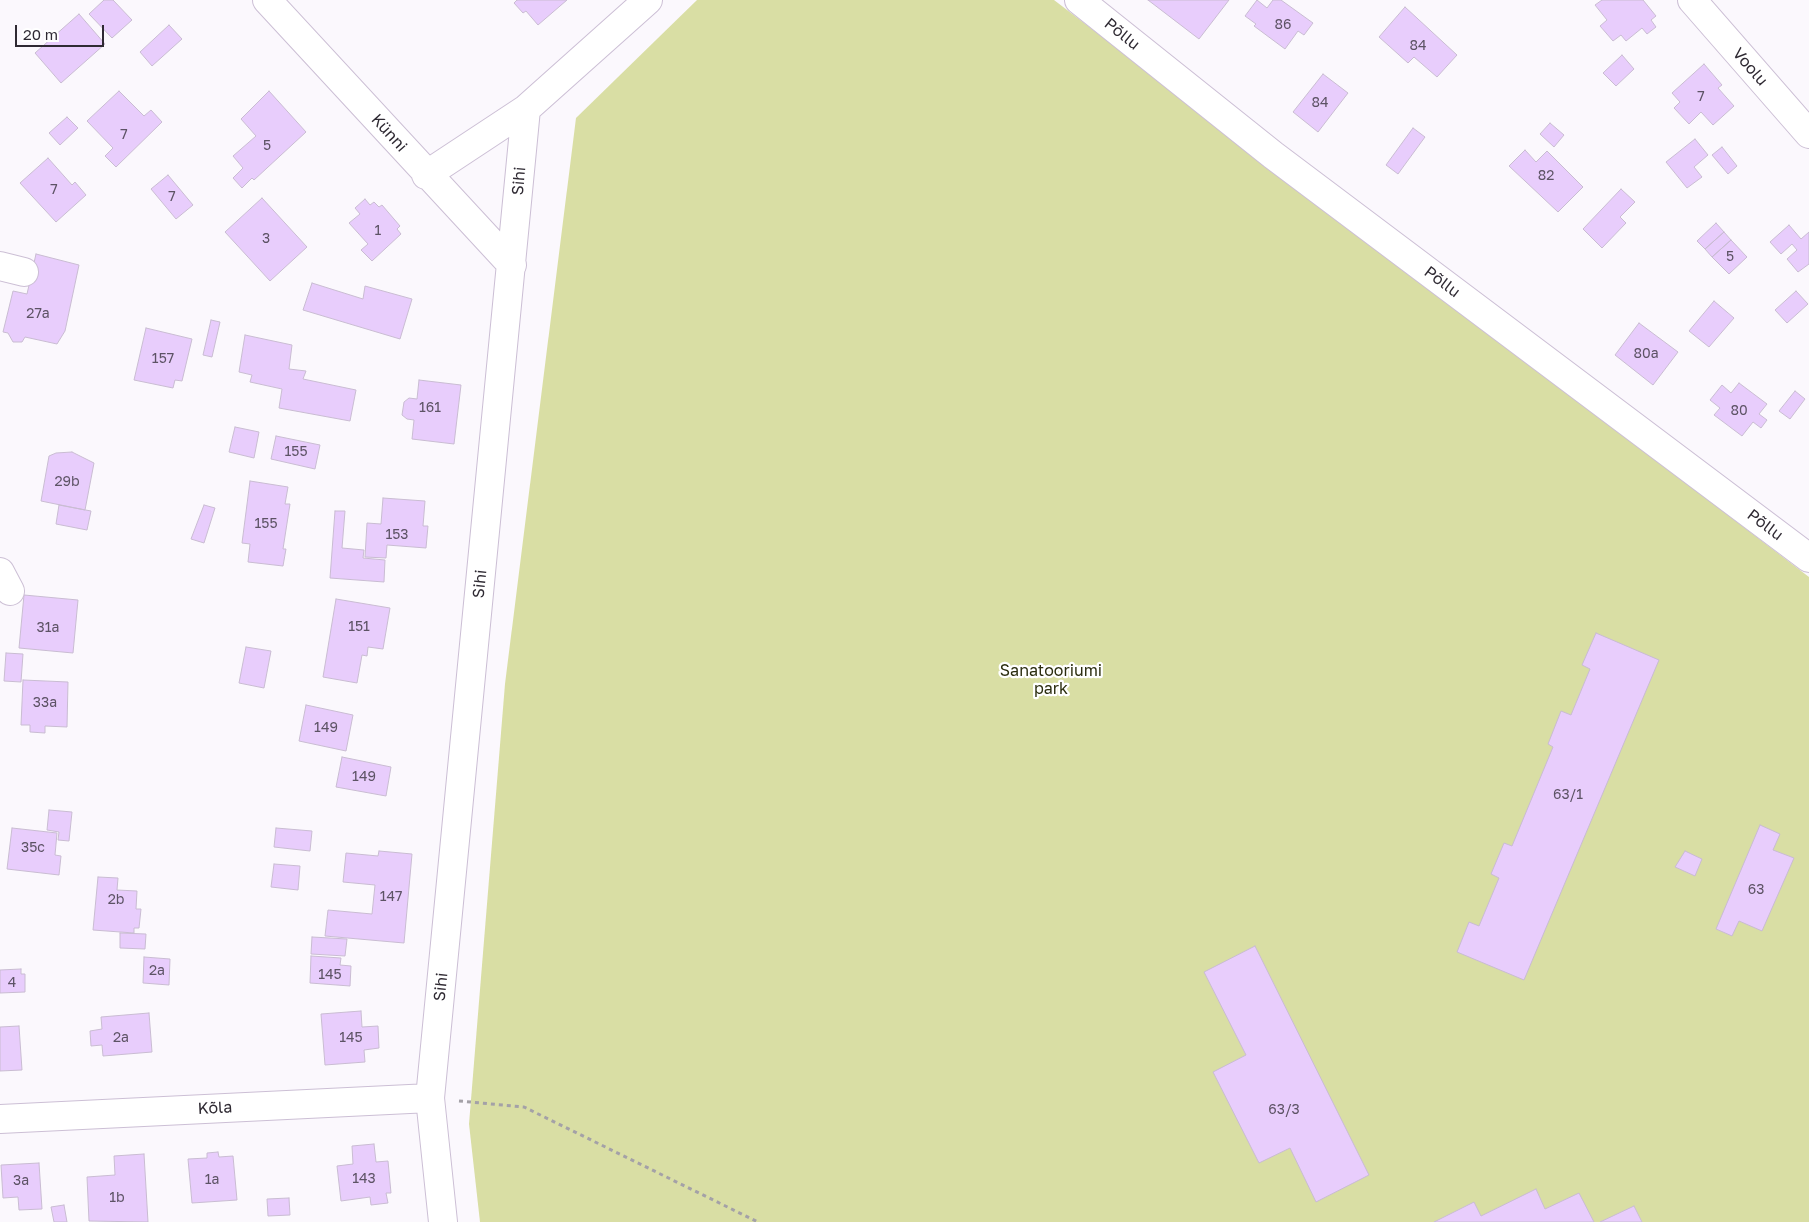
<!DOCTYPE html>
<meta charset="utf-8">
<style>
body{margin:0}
#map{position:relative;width:1809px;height:1222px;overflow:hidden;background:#fbf8fd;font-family:"Golos Text",sans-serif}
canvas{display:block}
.scale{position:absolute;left:15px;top:25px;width:89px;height:22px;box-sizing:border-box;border:2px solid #2f2a33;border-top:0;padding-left:6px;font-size:15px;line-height:18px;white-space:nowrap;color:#2f2a33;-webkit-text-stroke:4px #fff;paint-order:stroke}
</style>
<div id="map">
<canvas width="1809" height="1222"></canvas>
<div class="scale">20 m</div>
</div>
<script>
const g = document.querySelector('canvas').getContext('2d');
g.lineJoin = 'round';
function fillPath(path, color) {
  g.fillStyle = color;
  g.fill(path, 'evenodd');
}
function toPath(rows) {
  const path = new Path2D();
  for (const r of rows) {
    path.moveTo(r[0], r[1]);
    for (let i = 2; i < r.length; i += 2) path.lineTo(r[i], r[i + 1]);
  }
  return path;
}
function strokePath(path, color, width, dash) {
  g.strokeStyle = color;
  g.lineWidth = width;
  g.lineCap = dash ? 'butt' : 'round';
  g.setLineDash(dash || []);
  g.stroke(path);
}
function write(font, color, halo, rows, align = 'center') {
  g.font = font + ' "Golos Text",sans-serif';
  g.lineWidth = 4.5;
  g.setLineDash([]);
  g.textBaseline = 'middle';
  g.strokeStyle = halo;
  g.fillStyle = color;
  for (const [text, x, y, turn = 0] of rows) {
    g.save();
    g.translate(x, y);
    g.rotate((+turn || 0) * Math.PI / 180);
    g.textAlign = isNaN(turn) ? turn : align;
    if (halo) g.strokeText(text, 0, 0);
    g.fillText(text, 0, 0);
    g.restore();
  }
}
const green = toPath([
 [697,0,1054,0,1809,577,1809,1222,480,1222,469,1124,505,684,576,118]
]);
const building = toPath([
 [104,0,113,0,132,20,112,38,89,14,104,0],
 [517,0,516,0,567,0,538,25,526,11,523,13,514,3,517,0],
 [1148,0,1229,0,1199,39,1148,0],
 [1257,0,1267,8,1273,0,1281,0,1313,23,1304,35,1298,31,1285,49,1254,26,1256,24,1245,16,1257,0],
 [1602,0,1643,0,1656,16,1651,20,1656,27,1647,34,1642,28,1626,41,1621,35,1613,41,1600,26,1607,20,1595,5,1602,0],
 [1405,7,1457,55,1437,77,1414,57,1408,63,1379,37,1405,7],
 [79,14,105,44,61,83,35,53,79,14],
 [169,25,182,39,152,66,140,52,169,25],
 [1622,55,1634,69,1616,86,1603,73,1622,55],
 [1704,64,1722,85,1718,88,1734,106,1713,125,1701,112,1689,124,1674,108,1680,102,1672,93,1704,64],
 [1323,74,1348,93,1318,132,1293,112,1323,74],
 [119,91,144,116,151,110,162,122,116,167,105,156,113,148,87,121,119,91],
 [269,91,306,132,254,180,252,178,242,188,233,178,243,168,233,156,256,136,241,119,269,91],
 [67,117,78,128,60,145,49,133,67,117],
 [1550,123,1564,135,1554,147,1540,134,1550,123],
 [1413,128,1425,137,1398,174,1386,165,1413,128],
 [1695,139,1708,155,1694,167,1702,177,1687,188,1666,162,1695,139],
 [1722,147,1737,166,1728,174,1712,155,1722,147],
 [1525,150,1536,162,1547,151,1583,187,1558,212,1509,166,1525,150],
 [48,158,72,185,75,182,86,195,56,222,20,183,48,158],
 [168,175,193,205,176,219,151,189,168,175],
 [1621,189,1635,202,1620,217,1626,223,1602,248,1583,229,1621,189],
 [262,198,307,247,270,281,225,232,262,198],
 [365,199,370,205,374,202,379,207,382,205,400,226,397,229,401,234,372,261,361,250,368,244,349,223,360,214,355,208,365,199],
 [1716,223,1724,232,1705,249,1697,241,1716,223],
 [1789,225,1801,239,1809,232,1809,264,1798,272,1787,259,1797,250,1792,244,1781,254,1770,242,1789,225],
 [1724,232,1731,240,1712,257,1705,249,1724,232],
 [1731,240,1747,257,1729,274,1712,257,1731,240],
 [36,254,79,265,65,331,57,344,25,337,22,342,13,342,8,333,3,332,13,291,27,294,36,254],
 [312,283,363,299,365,286,412,299,400,339,303,310,312,283],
 [1796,291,1808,304,1787,323,1775,310,1796,291],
 [1714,301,1734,318,1709,347,1689,331,1714,301],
 [211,320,220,322,212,357,203,355,211,320],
 [1639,323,1678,352,1653,385,1615,355,1639,323],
 [146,328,192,339,182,381,175,380,173,388,134,380,146,328],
 [245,335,292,345,289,369,306,371,303,379,356,390,350,421,279,408,282,389,250,382,252,375,239,372,245,335],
 [419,380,461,385,454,444,412,439,414,420,407,419,402,415,404,402,409,398,417,399,419,380],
 [1739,383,1767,404,1759,414,1767,420,1761,428,1753,422,1742,436,1714,415,1720,408,1710,400,1722,385,1731,393,1739,383],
 [1795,391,1805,399,1790,419,1779,411,1795,391],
 [235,427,259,432,254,458,229,452,235,427],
 [276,436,320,445,315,469,271,459,276,436],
 [72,452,94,463,85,510,41,501,49,456,56,453,72,452],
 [250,481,288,487,285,504,290,504,283,549,286,549,283,566,248,562,250,544,242,543,250,481],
 [383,498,425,501,423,526,428,526,426,548,387,545,386,558,365,557,367,523,381,524,383,498],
 [59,505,91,511,87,530,56,524,59,505],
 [204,505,215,508,204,543,191,539,204,505],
 [335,511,345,511,342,548,364,550,363,558,385,560,384,582,330,578,335,511],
 [24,595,78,600,73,653,19,648,24,595],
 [336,599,390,608,383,649,368,647,367,656,362,655,357,683,323,677,336,599],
 [1596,633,1659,660,1524,980,1457,952,1469,922,1479,926,1499,878,1491,874,1504,843,1512,846,1553,747,1548,744,1561,711,1571,715,1590,669,1582,665,1596,633],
 [246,647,271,651,264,688,239,683,246,647],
 [6,653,23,654,21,682,4,681,6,653],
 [23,680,68,682,67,727,45,726,45,733,30,732,30,725,21,725,23,680],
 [306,705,353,715,346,751,299,741,306,705],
 [342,757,391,767,386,796,336,787,342,757],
 [49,810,72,812,69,841,58,840,59,832,47,830,49,810],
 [1760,825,1780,834,1773,850,1794,858,1762,931,1739,921,1732,936,1716,929,1760,825],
 [12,828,57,833,55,855,61,856,59,875,7,869,12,828],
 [276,828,312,831,310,851,274,847,276,828],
 [379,851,412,854,404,943,325,936,328,910,372,914,375,885,343,882,346,853,378,856,379,851],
 [1685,851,1702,859,1695,876,1675,867,1685,851],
 [274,864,300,866,298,890,271,887,274,864],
 [98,877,118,878,117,890,137,891,136,909,141,909,139,928,134,928,134,933,93,930,98,877],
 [120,933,146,934,145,949,120,948,120,933],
 [312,937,347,939,345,956,311,954,312,937],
 [1255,946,1369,1175,1316,1202,1290,1148,1259,1163,1213,1072,1246,1055,1204,972,1255,946],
 [311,956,341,958,340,965,351,966,350,986,310,983,311,956],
 [144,957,170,959,169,985,143,983,144,957],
 [21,969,21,974,25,974,25,992,0,993,0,970,21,969],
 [361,1011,362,1027,378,1026,379,1048,364,1050,365,1062,325,1065,321,1014,361,1011],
 [149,1013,152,1052,103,1056,102,1045,91,1046,90,1031,102,1029,101,1017,149,1013],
 [19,1026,22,1070,0,1071,0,1027,19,1026],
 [374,1144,376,1162,388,1161,391,1193,386,1193,388,1203,371,1205,370,1197,341,1201,337,1166,353,1164,352,1146,374,1144],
 [218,1152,219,1157,233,1156,237,1200,192,1203,188,1159,207,1158,207,1153,218,1152],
 [144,1154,148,1222,89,1221,87,1177,115,1175,114,1156,144,1154],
 [39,1163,42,1209,19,1210,18,1197,3,1198,1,1165,39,1163],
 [1536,1189,1545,1209,1579,1193,1594,1222,1434,1222,1474,1202,1481,1216,1536,1189],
 [289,1198,290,1215,268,1216,267,1199,289,1198],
 [64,1205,67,1222,54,1222,51,1207,64,1205],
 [1634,1206,1642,1222,1600,1222,1634,1206]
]);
const path = toPath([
 [459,1101,524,1107,758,1222]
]);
const minor = toPath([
 [267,0,512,265],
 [1079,0,1273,155,1809,558],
 [1692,0,1809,134],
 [426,175,526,109],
 [0,266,24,272],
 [0,572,10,591],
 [0,1119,430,1098],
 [443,1222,430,1098,526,109,648,0]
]);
const numberNames = [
 ["86",1283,25],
 ["84",1418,46],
 ["7",1701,97],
 ["84",1320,103],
 ["7",124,135],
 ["5",267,146],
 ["82",1546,176],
 ["7",54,190],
 ["7",172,197],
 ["1",378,231],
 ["3",266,239],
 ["5",1730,257],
 ["27a",38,314],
 ["80a",1646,354],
 ["157",163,359],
 ["161",430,408],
 ["80",1739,411],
 ["155",296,452],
 ["29b",67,482],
 ["155",266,524],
 ["153",397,535],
 ["151",359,627],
 ["31a",48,628],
 ["33a",45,703],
 ["149",326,728],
 ["149",364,777],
 ["63/1",1568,795],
 ["35c",33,848],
 ["63",1756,890],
 ["147",391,897],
 ["2b",116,900],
 ["2a",157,971],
 ["145",330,975],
 ["4",12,983],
 ["2a",121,1038],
 ["145",351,1038],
 ["63/3",1284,1110],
 ["143",364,1179],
 ["1a",212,1180],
 ["3a",21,1181],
 ["1b",117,1198]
];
const streetNames = [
 ["Põllu",1122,34,39],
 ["Voolu",1750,67,49],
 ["Künni",389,133,48],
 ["Sihi",519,181,-85],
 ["Põllu",1442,282,37],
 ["Põllu",1765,525,37],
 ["Sihi",480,584,-84],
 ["Sihi",441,987,-84],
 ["Kõla",215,1108,-3]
];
const parkNames = [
 ["Sanatooriumi",1051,671],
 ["park",1051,689]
];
fillPath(green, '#d9dea4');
fillPath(building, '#e8cdfc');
strokePath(building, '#c9bcd2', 1);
strokePath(minor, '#ccbfd5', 30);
strokePath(path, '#a4a1a7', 3, [4, 4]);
strokePath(minor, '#fff', 28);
write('14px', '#5d5365', null, numberNames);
write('16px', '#2f2a33', '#fff', streetNames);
write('16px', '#2b2d0f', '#fff', parkNames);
</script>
